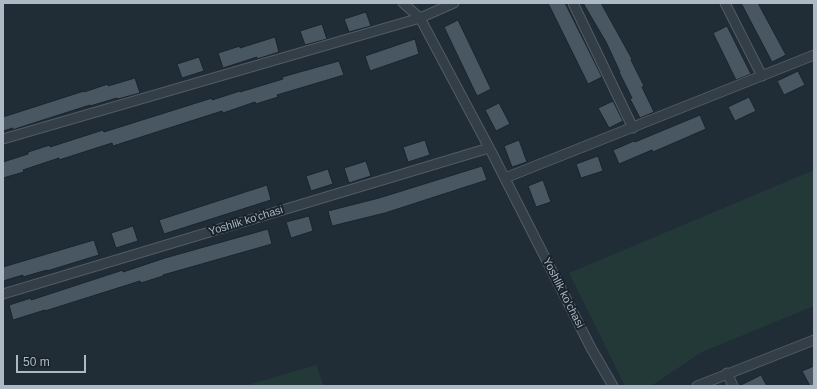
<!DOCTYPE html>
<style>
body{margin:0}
#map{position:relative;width:817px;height:389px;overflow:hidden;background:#202c36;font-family:Helvetica,sans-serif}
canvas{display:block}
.frame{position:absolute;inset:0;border:4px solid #adb9c4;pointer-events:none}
.scale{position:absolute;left:16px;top:355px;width:70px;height:18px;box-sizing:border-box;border:2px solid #adb9c4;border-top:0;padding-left:5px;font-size:12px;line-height:14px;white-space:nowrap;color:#adb9c4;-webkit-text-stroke:3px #19232b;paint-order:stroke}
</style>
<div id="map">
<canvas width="817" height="389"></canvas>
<div class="frame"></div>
<div class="scale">50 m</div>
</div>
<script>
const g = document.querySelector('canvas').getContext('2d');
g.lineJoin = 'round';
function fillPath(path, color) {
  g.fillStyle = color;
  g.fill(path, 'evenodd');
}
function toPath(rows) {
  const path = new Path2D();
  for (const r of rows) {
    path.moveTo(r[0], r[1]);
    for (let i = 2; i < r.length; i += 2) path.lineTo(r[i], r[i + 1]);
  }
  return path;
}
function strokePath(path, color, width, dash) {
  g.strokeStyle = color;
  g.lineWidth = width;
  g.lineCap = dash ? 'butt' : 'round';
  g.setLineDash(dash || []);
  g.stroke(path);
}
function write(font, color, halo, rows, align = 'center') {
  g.font = font + ' Helvetica,sans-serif';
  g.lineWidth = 4;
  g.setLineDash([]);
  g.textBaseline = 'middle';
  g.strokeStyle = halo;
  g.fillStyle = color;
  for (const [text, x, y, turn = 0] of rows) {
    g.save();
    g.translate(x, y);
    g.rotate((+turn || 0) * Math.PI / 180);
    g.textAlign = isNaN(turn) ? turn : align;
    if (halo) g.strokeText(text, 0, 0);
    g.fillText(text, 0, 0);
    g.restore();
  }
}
const green = toPath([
 [814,170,814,306,702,352,651,386,625,386,569,273],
 [316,365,324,386,244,386]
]);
const building = toPath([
 [548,3,565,3,602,77,588,84,548,3],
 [583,3,601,3,632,59,631,60,644,86,642,87,654,112,640,118,630,99,632,98,619,72,620,72,606,42,583,3],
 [741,3,758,3,786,55,772,62,741,3],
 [366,12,371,26,349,32,344,19,366,12],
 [458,20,491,89,477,96,444,27,458,20],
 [322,24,327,39,305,45,300,31,322,24],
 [727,26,751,74,736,80,713,33,727,26],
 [275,37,279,52,257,59,257,57,223,68,218,53,240,46,240,48,275,37],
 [415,39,419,54,370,71,365,56,415,39],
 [199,57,204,71,182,78,177,64,199,57],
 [339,61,344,75,277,95,278,97,256,104,255,102,223,113,222,111,113,146,112,143,59,160,59,158,23,170,24,172,3,178,3,162,28,154,28,152,50,145,50,147,103,130,104,132,212,98,212,100,240,91,240,92,283,79,282,77,339,61],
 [798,71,805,85,784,95,777,81,798,71],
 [135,78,140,93,118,99,117,98,90,106,90,105,18,128,13,130,13,128,3,131,3,117,84,91,84,92,108,84,108,86,135,78],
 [749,97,756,111,735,121,728,107,749,97],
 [613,101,623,121,609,128,598,108,613,101],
 [499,103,510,124,496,131,485,110,499,103],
 [700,115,706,129,653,152,652,150,619,164,613,150,634,141,635,142,700,115],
 [425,140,430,155,408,162,403,147,425,140],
 [519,140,527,162,512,167,504,146,519,140],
 [598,156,603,171,581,178,576,164,598,156],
 [366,161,371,176,349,183,344,168,366,161],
 [482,166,487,180,385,213,332,226,328,211,379,198,482,166],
 [328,169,333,184,311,191,306,176,328,169],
 [543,180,551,202,536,207,528,186,543,180],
 [267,185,271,200,164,234,159,220,267,185],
 [309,216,313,231,291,238,286,222,309,216],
 [133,226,138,241,116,248,111,233,133,226],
 [268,229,272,244,163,275,163,276,141,283,140,281,45,311,45,310,13,320,9,305,31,298,31,300,123,270,123,272,165,258,268,229],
 [94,240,99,255,47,271,47,270,23,277,23,275,3,281,3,267,94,240],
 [814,366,814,386,810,386,802,371,814,366],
 [761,375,767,386,739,386,761,375]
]);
const minor = toPath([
 [403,3,420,18,493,155,591,348,613,386],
 [573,3,633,128],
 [725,3,762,76],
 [3,139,420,18,454,3],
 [505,178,814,55],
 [3,294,489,148],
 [727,373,733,386],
 [697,386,814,340]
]);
const streetNames = [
 ["Yoshlik ko'chasi",246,221,-17],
 ["Yoshlik ko'chasi",563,293,63]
];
fillPath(green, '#233938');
fillPath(building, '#485762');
strokePath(building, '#1b252d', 1);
strokePath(minor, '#515c65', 11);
strokePath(minor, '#333e47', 9);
write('11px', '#adb9c4', '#19232b', streetNames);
</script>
